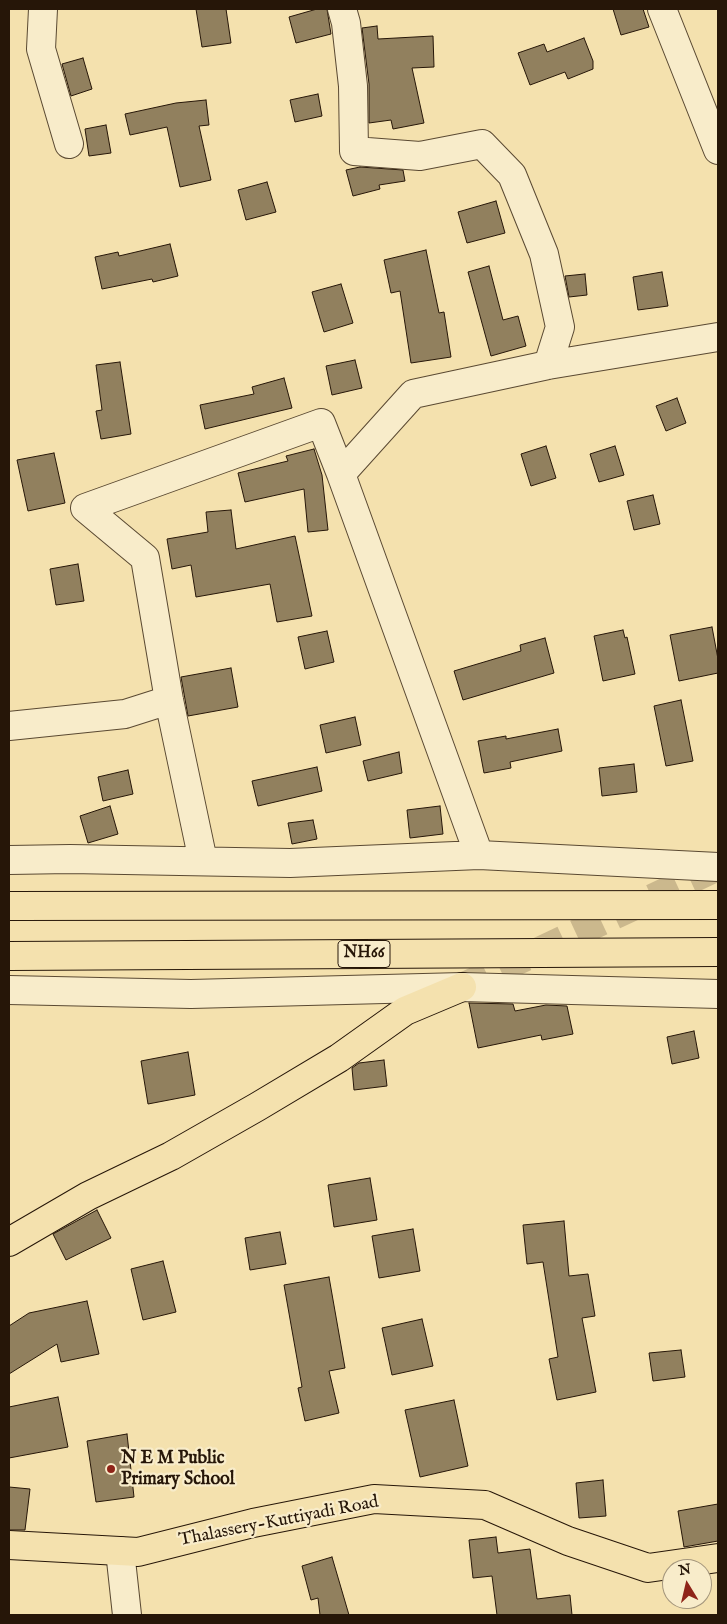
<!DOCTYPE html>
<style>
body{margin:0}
#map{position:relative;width:727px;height:1624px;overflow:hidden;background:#f4e1ae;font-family:"IM FELL English",serif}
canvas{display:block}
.frame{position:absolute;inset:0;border:10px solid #261608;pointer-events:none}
.north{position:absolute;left:662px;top:1559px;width:50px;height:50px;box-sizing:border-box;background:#f8ecca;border:1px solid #a4967c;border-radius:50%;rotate:351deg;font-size:14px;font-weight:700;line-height:20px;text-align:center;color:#261608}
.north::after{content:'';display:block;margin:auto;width:18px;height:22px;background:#8f2418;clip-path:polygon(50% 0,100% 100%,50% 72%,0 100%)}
</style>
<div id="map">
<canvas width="727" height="1624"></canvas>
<div class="frame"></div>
<div class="north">N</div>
</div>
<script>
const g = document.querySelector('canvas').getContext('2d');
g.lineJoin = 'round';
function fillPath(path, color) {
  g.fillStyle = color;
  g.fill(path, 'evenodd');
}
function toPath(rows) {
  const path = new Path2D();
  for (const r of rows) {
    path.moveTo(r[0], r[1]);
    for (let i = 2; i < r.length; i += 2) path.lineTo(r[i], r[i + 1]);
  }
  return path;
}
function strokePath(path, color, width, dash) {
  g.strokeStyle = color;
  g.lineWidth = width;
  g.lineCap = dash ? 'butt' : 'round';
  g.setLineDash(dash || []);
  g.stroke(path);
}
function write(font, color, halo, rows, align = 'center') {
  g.font = font + ' "IM FELL English",serif';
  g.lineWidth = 4.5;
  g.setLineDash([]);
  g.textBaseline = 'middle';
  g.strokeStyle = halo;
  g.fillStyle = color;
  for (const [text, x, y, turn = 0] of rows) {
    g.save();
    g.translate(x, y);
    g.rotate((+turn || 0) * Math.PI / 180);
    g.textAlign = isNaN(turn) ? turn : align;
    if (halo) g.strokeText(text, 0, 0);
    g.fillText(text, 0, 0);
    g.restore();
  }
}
const building = toPath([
 [196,9,226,9,231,43,202,47,196,9],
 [317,9,327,9,331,34,296,43,289,17,317,9],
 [613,9,643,9,649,27,621,35,613,9],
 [377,26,378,39,433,36,434,67,412,68,424,123,393,129,391,120,369,123,369,84,362,28,377,26],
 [584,38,593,61,593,69,568,79,565,72,530,85,518,53,544,44,547,52,584,38],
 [83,58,92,89,71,96,62,64,83,58],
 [318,94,322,116,295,122,290,100,318,94],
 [206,100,209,125,199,126,211,180,180,187,167,127,130,135,125,114,176,103,206,100],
 [106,125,111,153,89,156,85,129,106,125],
 [360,167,403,170,405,181,379,185,380,189,353,196,346,170,360,167],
 [267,182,276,212,246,220,238,190,267,182],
 [496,201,505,233,467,243,458,212,496,201],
 [170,244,178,276,153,282,152,279,102,289,95,257,118,252,119,256,170,244],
 [426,250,439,313,444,312,451,357,411,363,400,291,391,293,384,260,426,250],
 [489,266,503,320,518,316,526,346,491,356,468,272,489,266],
 [662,272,668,306,638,310,633,277,662,272],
 [585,274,587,295,569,297,565,276,585,274],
 [341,284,353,323,324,332,312,292,341,284],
 [355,360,362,388,332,395,326,366,355,360],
 [120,362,131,434,101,439,96,411,102,410,96,365,120,362],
 [284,378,292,408,205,429,200,405,254,394,252,387,284,378],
 [677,398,686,423,666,431,656,406,677,398],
 [546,446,556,478,531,486,521,454,546,446],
 [615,446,624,475,599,482,590,454,615,446],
 [314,449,322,475,328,530,308,532,304,489,245,502,238,473,288,461,286,456,314,449],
 [54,453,65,503,28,511,17,460,54,453],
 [653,495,660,524,634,530,627,501,653,495],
 [231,510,236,549,295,536,312,616,277,622,270,584,196,597,191,565,172,569,167,539,208,532,206,512,231,510],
 [78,564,84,601,56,605,50,569,78,564],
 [712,627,718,659,718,673,679,681,670,635,712,627],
 [623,630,625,638,627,637,635,674,603,681,594,636,623,630],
 [327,631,334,662,305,669,298,637,327,631],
 [545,638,554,673,463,700,454,671,521,651,520,645,545,638],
 [231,668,238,707,188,716,181,677,231,668],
 [681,700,693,761,666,766,654,706,681,700],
 [355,717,361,745,326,753,320,725,355,717],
 [558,729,562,751,510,762,511,768,484,773,478,741,506,736,506,739,558,729],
 [399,752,402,773,368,781,363,761,399,752],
 [634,764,637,792,602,796,599,768,634,764],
 [317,767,322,791,258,806,252,781,317,767],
 [128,770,133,794,103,801,98,777,128,770],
 [110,806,118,834,88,843,80,816,110,806],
 [440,806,443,834,410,838,407,810,440,806],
 [313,820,317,839,292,844,288,823,313,820],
 [469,1003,513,1004,515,1011,546,1005,567,1006,573,1034,542,1040,541,1035,478,1048,469,1003],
 [694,1031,699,1058,672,1064,667,1037,694,1031],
 [188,1052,195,1095,148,1104,141,1061,188,1052],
 [384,1060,387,1086,354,1090,352,1068,359,1063,384,1060],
 [370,1178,377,1220,334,1227,328,1185,370,1178],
 [97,1210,111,1238,66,1260,53,1234,97,1210],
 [564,1221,569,1276,588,1274,595,1316,582,1318,596,1392,557,1400,549,1359,558,1357,543,1262,527,1264,523,1225,564,1221],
 [413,1229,420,1271,379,1278,372,1236,413,1229],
 [280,1232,286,1264,250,1270,245,1238,280,1232],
 [163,1261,176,1312,143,1320,131,1269,163,1261],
 [329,1277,345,1368,329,1371,339,1413,305,1421,298,1388,302,1387,284,1285,329,1277],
 [87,1301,99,1354,61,1362,57,1344,9,1374,9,1326,29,1313,87,1301],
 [422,1319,433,1366,392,1375,382,1328,422,1319],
 [681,1350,685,1377,653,1381,649,1353,681,1350],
 [58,1397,68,1447,9,1458,9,1407,58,1397],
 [454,1400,468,1466,420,1477,405,1410,454,1400],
 [127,1434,134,1497,96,1502,87,1441,127,1434],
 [603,1480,606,1516,579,1518,576,1483,603,1480],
 [9,1487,30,1489,25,1530,9,1530,9,1487],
 [718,1504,718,1541,684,1547,678,1511,718,1504],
 [496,1537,498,1553,530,1549,537,1599,570,1595,572,1615,497,1615,492,1576,473,1578,469,1540,496,1537],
 [332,1557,349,1615,320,1615,318,1598,311,1600,302,1566,332,1557]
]);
const majorTunnel = toPath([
 [462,987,718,867]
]);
const minor = toPath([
 [43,9,41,49,69,144],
 [342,9,346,23,353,86,354,151,420,156,482,144,512,175,544,254,560,327,548,365],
 [662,9,718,150],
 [9,726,125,714,169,700],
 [479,855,341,474,413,394,548,365,718,337],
 [9,860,70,859,290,863,479,855,718,867],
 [203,861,169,700,145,558,85,508,321,423,341,474],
 [9,990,191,994,462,987,718,994],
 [120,1551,127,1615]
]);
const major = toPath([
 [9,1242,88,1196,171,1156,257,1107,339,1058,405,1011,462,987],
 [9,1545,138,1552,253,1523,374,1499,485,1505,568,1541,648,1568,718,1558]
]);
const highway = toPath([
 [9,906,718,905],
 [9,956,718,952]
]);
const markers = [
 [111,1469,5,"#8f2418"]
];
const shields = [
 [364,954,52]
];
const shieldNames = [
 ["NH66",364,954]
];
const poiNames = [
 ["N E M Public",121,1459],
 ["Primary School",121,1480]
];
const streetNames = [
 ["Thalassery-Kuttiyadi Road",279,1522,-11]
];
fillPath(building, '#91805e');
strokePath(building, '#261608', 1);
strokePath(majorTunnel, '#cbb88d', 28, [28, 14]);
strokePath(minor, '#5a4932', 30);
strokePath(major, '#261608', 30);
strokePath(highway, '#261608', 30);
strokePath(minor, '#f8ecca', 28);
strokePath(major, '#f4e1ae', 28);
strokePath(highway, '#f4e1ae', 28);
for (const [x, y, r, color] of markers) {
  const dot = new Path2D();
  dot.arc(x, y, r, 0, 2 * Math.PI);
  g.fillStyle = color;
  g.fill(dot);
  strokePath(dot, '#f8ecca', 2);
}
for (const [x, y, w] of shields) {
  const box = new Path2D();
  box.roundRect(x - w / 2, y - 13.5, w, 27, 4);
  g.fillStyle = '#f8ecca';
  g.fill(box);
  strokePath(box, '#261608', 1);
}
write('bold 16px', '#261608', null, shieldNames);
write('bold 18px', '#261608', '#f8ecca', poiNames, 'left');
write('18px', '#261608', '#f8ecca', streetNames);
</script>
